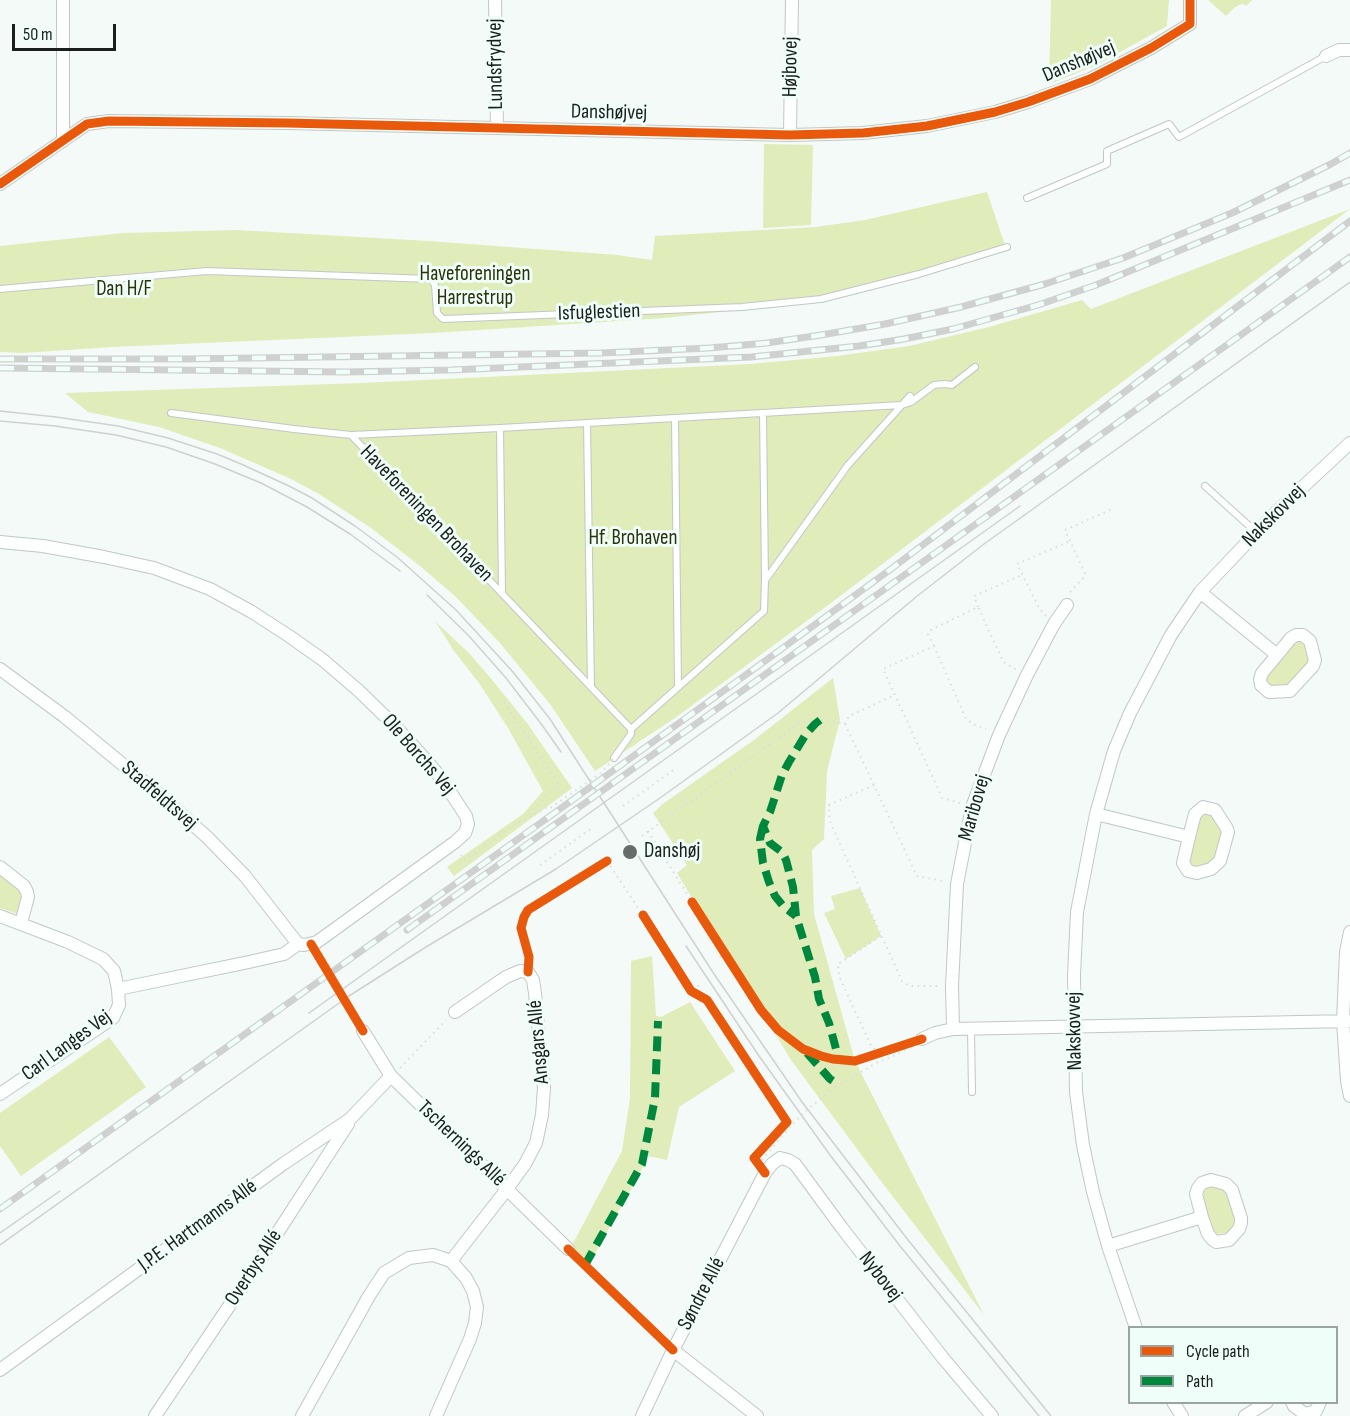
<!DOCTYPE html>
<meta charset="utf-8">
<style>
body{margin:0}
#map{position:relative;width:1350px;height:1416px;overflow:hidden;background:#f4faf8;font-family:"Sofia Sans Condensed",sans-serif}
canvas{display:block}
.legend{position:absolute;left:1128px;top:1326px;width:210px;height:78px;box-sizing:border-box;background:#f0fef9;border:2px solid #9aa5a1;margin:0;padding:8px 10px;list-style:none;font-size:18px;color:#1a1f1d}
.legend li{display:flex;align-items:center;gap:12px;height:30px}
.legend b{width:30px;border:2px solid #9aa5a1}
.scale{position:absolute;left:12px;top:24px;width:104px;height:27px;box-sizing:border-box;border:3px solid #1a1f1d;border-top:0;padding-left:8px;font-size:18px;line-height:21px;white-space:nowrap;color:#1a1f1d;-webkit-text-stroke:4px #f0fef9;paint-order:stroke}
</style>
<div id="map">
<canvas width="1350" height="1416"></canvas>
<ul class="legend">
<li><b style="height:8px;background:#e8590c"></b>Cycle path</li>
<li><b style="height:8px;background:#00873e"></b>Path</li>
</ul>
<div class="scale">50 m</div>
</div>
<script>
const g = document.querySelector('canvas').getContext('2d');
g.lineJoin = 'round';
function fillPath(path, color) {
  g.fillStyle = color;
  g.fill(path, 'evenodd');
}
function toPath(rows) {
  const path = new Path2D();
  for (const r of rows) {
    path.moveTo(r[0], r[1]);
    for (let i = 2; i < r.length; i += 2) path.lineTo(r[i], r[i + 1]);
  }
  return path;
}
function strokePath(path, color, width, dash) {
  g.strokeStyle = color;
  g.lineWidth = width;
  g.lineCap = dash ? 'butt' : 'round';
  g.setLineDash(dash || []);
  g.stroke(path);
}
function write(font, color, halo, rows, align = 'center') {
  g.font = font + ' "Sofia Sans Condensed",sans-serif';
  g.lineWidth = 6;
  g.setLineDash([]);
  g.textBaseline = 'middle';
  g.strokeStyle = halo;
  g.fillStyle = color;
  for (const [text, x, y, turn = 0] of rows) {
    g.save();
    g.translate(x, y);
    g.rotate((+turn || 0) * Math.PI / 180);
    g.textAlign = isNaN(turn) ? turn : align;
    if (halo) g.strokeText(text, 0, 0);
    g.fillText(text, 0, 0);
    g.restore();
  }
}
const green = toPath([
 [1051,0,1169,0,1167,26,1095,66,1049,84],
 [1208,0,1252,0,1246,6,1244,4,1239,5,1234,8,1226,16],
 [764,144,813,145,811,225,763,228],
 [987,192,1007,251,928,275,821,301,665,318,433,333,113,347,22,353,0,352,0,246,123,233,237,230,428,241,617,255,652,260,655,236,816,227,865,220],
 [1350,209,831,603,675,718,595,771,550,704,500,643,456,597,420,566,371,528,319,494,289,478,220,448,159,427,88,412,65,393,363,383,751,364,837,356,909,346,989,327,1082,300,1091,309],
 [435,621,470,654,493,681,527,723,572,788,454,876,447,867,523,814,543,791,508,728,479,683,454,651],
 [1301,640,1305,645,1309,663,1290,685,1275,688,1268,685,1266,677,1295,641],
 [833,678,840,720,827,771,824,839,812,850,814,914,855,1061,984,1315,877,1176,791,1060,761,1010,725,954,677,873,687,865,653,813,664,803,754,740],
 [1205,814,1211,814,1223,829,1215,863,1198,868,1193,866,1189,859,1200,817],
 [0,874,18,889,21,893,22,898,18,914,0,908],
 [860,888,881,936,846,959,824,913,835,909,831,896],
 [652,956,656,1016,661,1017,690,1002,735,1071,679,1107,667,1160,648,1156,637,1179,589,1264,571,1247,622,1151,630,1098,631,961],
 [109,1037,146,1087,21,1176,0,1146,0,1113],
 [1210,1186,1213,1186,1225,1189,1235,1217,1234,1224,1227,1233,1216,1234,1212,1229,1203,1198,1204,1191]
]);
const path = toPath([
 [1070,592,1083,578,1085,573,1065,530,1112,509],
 [978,607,974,596,1022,575],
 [1046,616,1039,608,1017,564,1070,541],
 [934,646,928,634,931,630,978,607,1003,661,1006,664,1017,670],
 [504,702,558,784,532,811,528,817],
 [845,724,849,716,895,695],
 [874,785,829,805,829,815,831,824,902,981,909,986,939,986],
 [960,803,942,798,939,791,883,669,934,646,966,719,973,724,986,729],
 [623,806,675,769],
 [648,831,692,902,686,905],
 [642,836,800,723,812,720,827,720,845,724,917,876,943,881],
 [612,858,607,861,643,915],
 [540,865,592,828],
 [881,936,838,964,839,976,872,1048,877,1050,896,1044,906,1044],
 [322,953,328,965],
 [720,957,725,954],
 [698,985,699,996],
 [352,1008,358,1019],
 [400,1068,446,1020],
 [835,1087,876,1063,900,1053,912,1045]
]);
const lane = toPath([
 [1027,198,1107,164,1107,151,1169,124,1179,137,1326,56],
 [0,289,207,271,431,279,435,285,437,313,443,319,742,307,821,299,919,274,1007,247],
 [171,413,294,429,351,435,631,729,631,734,614,758],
 [675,418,678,687],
 [587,423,591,687],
 [500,428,502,593],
 [351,435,500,428,902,405,911,402,934,385,944,384,952,385,975,367],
 [1205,486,1256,532],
 [766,579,848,465,910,396],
 [631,729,764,611,765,580,763,413],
 [971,1030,972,1092]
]);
const street = toPath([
 [495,0,497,128],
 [1326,56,1339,50,1350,50],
 [790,135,792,0],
 [63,141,63,0],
 [0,184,87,124,109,121,287,123,790,135,863,133,927,126,995,112,1028,102,1090,79,1151,48,1190,24,1190,0],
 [0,542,43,546,104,557,154,568,210,589,252,612,289,636,323,660,359,691,394,725,427,761,441,778,466,816,468,824,465,833,455,842,317,942,304,945,298,944,284,954,249,962,118,989],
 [1200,592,1277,655,1262,673,1260,679,1261,685,1269,692,1290,691,1313,666,1315,660,1310,641,1303,635,1296,635,1291,638,1277,655],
 [0,669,65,717,161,796,207,837,245,876,298,944],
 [1096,814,1189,837,1183,863,1188,871,1197,873,1211,869,1220,861,1228,832,1226,827,1215,810,1203,807,1195,814,1189,837],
 [0,867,24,886,27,892,28,897,21,923],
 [0,916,68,942,103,959,114,971,118,989,119,1005,113,1018,0,1094],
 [1350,932,1346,952,1343,1021,1347,1081,1350,1096],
 [953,1029,952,986,957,884,972,807,999,735,1027,675,1054,624,1067,605],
 [363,1031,391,1076,568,1249],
 [922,1039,935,1033,953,1029,1350,1021],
 [1108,1246,1202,1217,1196,1194,1198,1188,1202,1183,1211,1180,1226,1184,1232,1190,1241,1218,1241,1223,1239,1229,1229,1240,1216,1242,1212,1239,1208,1234,1202,1217],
 [1136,1328,1108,1246,1093,1192,1083,1145,1076,1092,1074,975,1077,912,1096,814,1114,751,1130,713,1171,635,1200,592,1276,512,1350,443],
 [673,1350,757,1416],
 [0,1370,283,1164,350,1119,391,1076],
 [1173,1402,1182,1416],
 [1292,1402,1294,1406,1305,1414,1316,1411,1320,1402],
 [155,1416,252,1272,348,1124],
 [302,1416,369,1296,384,1273,409,1258,433,1255,451,1261],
 [436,1416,470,1339,475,1323,477,1307,473,1291,466,1278,451,1261,507,1189,525,1164,536,1143,542,1115,544,1088,535,993,533,980,528,972,520,971,506,977,455,1012],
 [642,1416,673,1350,765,1173,772,1164,780,1158,788,1160,795,1164,842,1228,943,1358,992,1416],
 [1245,1416,1267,1402]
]);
const tram = toPath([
 [0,411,56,417,118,426,168,438,217,454,241,464,289,486,312,498,355,526,397,557,456,610,513,672,550,719,714,974,802,1102,908,1240,1051,1416],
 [0,421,55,426,116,435,166,447,215,464,261,483,307,507,350,534,400,571],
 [427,595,469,636,506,678,542,725,561,752],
 [686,946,759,1056,830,1155,900,1246,1039,1416],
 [309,1013,1020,506],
 [0,1233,60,1191],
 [0,1245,349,996,426,947,556,869,660,798,778,713,916,597,984,544,1350,282]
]);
const rail = toPath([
 [0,359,183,359,601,353,709,348,767,343,821,335,885,324,961,307,1045,284,1123,258,1232,213,1331,164,1350,153],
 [0,368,345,372,451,370,751,357,859,346,904,339,953,329,1038,305,1096,285,1350,180],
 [407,930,1350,257],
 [0,1209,553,814,765,661,891,569,1350,221]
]);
const pathBridge = toPath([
 [461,855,465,860,509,828,546,808,549,809,601,773,614,758],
 [762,1160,790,1127,808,1109,835,1087]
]);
const quiet = toPath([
 [820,720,815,724,806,734,789,762,782,775,770,812,763,826,770,843,782,852,786,860,793,887,796,916,815,977,819,999,829,1023,839,1060],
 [763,826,760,839,763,863,769,882,775,896,783,906,796,916],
 [807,1053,830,1079,839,1085],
 [585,1265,642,1164,655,1098,658,1021]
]);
const cycleway = toPath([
 [0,184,87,124,109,121,287,123,790,135,863,133,927,126,995,112,1028,102,1090,79,1151,48,1190,24,1190,0],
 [692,902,761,1010,778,1030,803,1049,821,1056,833,1059,855,1061,922,1039],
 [643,915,691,991,707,1000,787,1122,754,1158,765,1173],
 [311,944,363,1031],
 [528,972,529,957,521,928,524,917,528,910,607,861],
 [568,1249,673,1350]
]);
const markers = [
 [630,852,8,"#666c6a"]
];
const streetNames = [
 ["Danshøjvej",1079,62,-23],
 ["Lundsfrydvej",496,64,-91],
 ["Højbovej",791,67,-89],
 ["Danshøjvej",609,113,1],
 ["Isfuglestien",599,313,-2],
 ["Haveforeningen Brohaven",426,514,46],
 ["Nakskovvej",1274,516,-45],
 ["Ole Borchs Vej",418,755,49],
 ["Stadfeldtsvej",159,796,41],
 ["Maribovej",975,808,-74],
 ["Nakskovvej",1075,1031,-91],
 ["Ansgars Allé",539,1042,-95],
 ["Carl Langes Vej",67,1046,-36],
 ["Tschernings Allé",461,1144,44],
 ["J.P.E. Hartmanns Allé",198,1226,-36],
 ["Overbys Allé",254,1268,-57],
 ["Nybovej",880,1277,52],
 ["Søndre Allé",702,1294,-63]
];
const parkNames = [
 ["Haveforeningen",475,275],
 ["Harrestrup",475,299],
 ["Dan H/F",124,290],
 ["Hf. Brohaven",633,539]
];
const poiNames = [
 ["Danshøj",644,852]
];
fillPath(green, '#e0ecba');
strokePath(lane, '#c2c7c5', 8);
strokePath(street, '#c2c7c5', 14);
strokePath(path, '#dadddc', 2, [1.5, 4.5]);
strokePath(lane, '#fdfefe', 6);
strokePath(street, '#fdfefe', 12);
strokePath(tram, '#cfd1d0', 1.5);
strokePath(rail, '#cfd1d0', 7);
strokePath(rail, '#f0fef9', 4.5, [14]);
strokePath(pathBridge, '#dadddc', 2, [1.5, 4.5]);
strokePath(quiet, '#00873e', 8, [15, 8]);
strokePath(cycleway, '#e8590c', 9);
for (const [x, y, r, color] of markers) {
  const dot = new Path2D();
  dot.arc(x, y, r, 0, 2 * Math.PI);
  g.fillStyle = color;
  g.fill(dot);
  strokePath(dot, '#f0fef9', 2);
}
write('21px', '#1a1f1d', '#f0fef9', streetNames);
write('21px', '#2b3109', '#f0fef9', parkNames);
write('21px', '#1a1f1d', '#f0fef9', poiNames, 'left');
</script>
